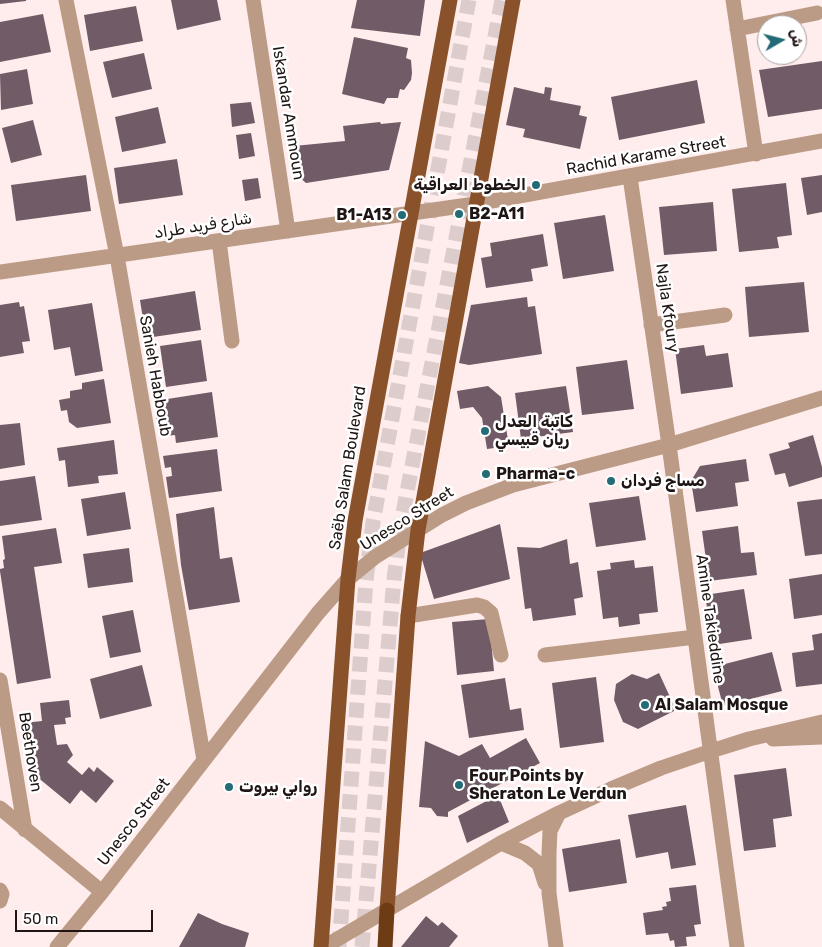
<!DOCTYPE html>
<meta charset="utf-8">
<style>
body{margin:0}
#map{position:relative;width:822px;height:947px;overflow:hidden;background:#feedec;font-family:Rubik,Vazirmatn,sans-serif}
canvas{display:block}
.north{position:absolute;left:757px;top:15px;width:50px;height:50px;box-sizing:border-box;background:#fff;border:1px solid #a5a1a1;border-radius:50%;rotate:82deg;font-size:14px;font-weight:700;line-height:20px;text-align:center;color:#1e1514}
.north::after{content:'';display:block;margin:auto;width:18px;height:22px;background:#236b77;clip-path:polygon(50% 0,100% 100%,50% 72%,0 100%)}
.scale{position:absolute;left:15px;top:910px;width:138px;height:22px;box-sizing:border-box;border:2px solid #1e1514;border-top:0;padding-left:6px;font-size:15px;line-height:18px;white-space:nowrap;color:#1e1514;-webkit-text-stroke:4px #fff;paint-order:stroke}
</style>
<div id="map">
<canvas width="822" height="947"></canvas>
<div class="north">ش</div>
<div class="scale">50 m</div>
</div>
<script>
const g = document.querySelector('canvas').getContext('2d');
g.lineJoin = 'round';
function fillPath(path, color) {
  g.fillStyle = color;
  g.fill(path, 'evenodd');
}
function toPath(rows) {
  const path = new Path2D();
  for (const r of rows) {
    path.moveTo(r[0], r[1]);
    for (let i = 2; i < r.length; i += 2) path.lineTo(r[i], r[i + 1]);
  }
  return path;
}
function strokePath(path, color, width, dash) {
  g.strokeStyle = color;
  g.lineWidth = width;
  g.lineCap = dash ? 'butt' : 'round';
  g.setLineDash(dash || []);
  g.stroke(path);
}
function write(font, color, halo, rows, align = 'center') {
  g.font = font + ' Rubik,Vazirmatn,sans-serif';
  g.lineWidth = 5;
  g.setLineDash([]);
  g.textBaseline = 'middle';
  g.strokeStyle = halo;
  g.fillStyle = color;
  for (const [text, x, y, turn = 0] of rows) {
    g.save();
    g.translate(x, y);
    g.rotate((+turn || 0) * Math.PI / 180);
    g.textAlign = isNaN(turn) ? turn : align;
    if (halo) g.strokeText(text, 0, 0);
    g.fillText(text, 0, 0);
    g.restore();
  }
}
const building = toPath([
 [0,0,26,0,26,1,0,4],
 [171,0,217,0,221,20,177,30],
 [357,0,425,0,420,36,351,28],
 [136,6,143,41,90,51,84,15],
 [43,14,51,52,0,62,0,22],
 [354,37,408,48,406,58,411,60,412,73,411,80,404,90,400,89,398,98,387,98,384,104,342,94],
 [144,53,152,89,112,98,103,62],
 [822,61,822,109,768,117,759,70],
 [27,69,33,104,1,110,0,74],
 [697,80,705,123,619,140,611,97],
 [514,87,544,94,545,87,552,88,550,100,581,106,579,115,587,117,580,149,523,137,525,129,506,125],
 [251,102,255,123,232,127,230,104],
 [158,107,166,143,122,152,115,117],
 [33,120,42,155,11,163,2,128],
 [380,122,381,124,401,122,389,170,306,183,298,176,294,146,345,141,343,126],
 [251,133,255,156,239,159,236,135],
 [177,159,183,195,119,204,114,168],
 [86,175,91,211,16,221,11,185],
 [822,175,822,212,807,215,801,178],
 [258,178,261,198,245,201,242,180],
 [786,183,792,235,777,237,779,248,739,252,732,189],
 [713,202,717,251,664,255,659,207],
 [605,215,614,271,563,279,554,223],
 [543,234,548,266,531,269,533,281,486,288,481,258,492,256,490,243],
 [804,282,809,332,749,337,745,287],
 [195,291,201,330,146,338,140,300],
 [527,297,528,307,535,306,542,354,469,365,459,363,471,305],
 [19,302,20,307,24,306,30,341,22,342,24,353,0,357,0,305],
 [92,303,103,371,75,376,70,347,54,350,48,310],
 [201,340,207,381,166,387,160,346],
 [704,345,706,356,728,353,733,387,681,394,675,349],
 [627,360,634,409,582,415,576,367],
 [104,379,111,423,77,428,69,422,67,410,61,411,59,400,70,398,70,391,82,389,82,383],
 [488,386,501,397,509,446,487,449,482,418,473,407,460,409,457,391],
 [566,386,573,432,521,439,515,393],
 [212,392,218,437,176,443,175,435,166,436,165,429,158,430,155,407,162,406,161,400],
 [20,423,25,465,0,469,0,425],
 [813,435,822,467,822,477,789,487,785,473,775,475,769,454,790,448,788,443],
 [114,440,118,474,98,476,99,483,68,487,65,460,59,461,57,448],
 [217,449,222,491,169,498,166,477,172,476,171,467,165,468,163,456],
 [746,459,749,481,735,483,738,506,696,512,691,481,700,466],
 [35,476,42,520,0,526,0,481],
 [125,492,131,529,87,536,81,499],
 [639,496,646,540,596,547,589,503],
 [822,499,822,554,805,556,797,502],
 [214,507,220,559,232,557,240,602,189,610,181,565,176,514],
 [500,524,510,579,434,599,420,553],
 [738,526,741,553,754,552,757,575,709,581,702,531],
 [56,528,62,563,34,567,51,678,17,684,0,571,0,569,4,568,3,560,5,559,2,536],
 [567,539,570,564,578,562,583,597,574,599,576,615,533,621,531,608,525,609,517,547,540,548],
 [129,548,133,582,88,588,83,554],
 [634,560,635,568,653,566,658,612,639,614,640,624,619,627,618,617,603,619,597,571,611,569,610,563],
 [822,574,822,615,794,619,789,579],
 [744,589,752,639,713,645,705,595],
 [133,610,141,652,110,658,102,616],
 [489,619,494,671,457,675,452,622],
 [822,633,822,684,796,687,792,653,814,650,812,635],
 [772,652,782,691,723,706,713,667],
 [142,665,152,706,100,719,90,679],
 [659,673,676,710,638,729,623,722,614,700,616,684,632,674,647,679],
 [596,677,604,742,560,748,552,683],
 [505,678,510,710,521,708,524,730,469,738,461,685],
 [69,700,71,717,65,718,66,724,54,725,57,745,67,744,73,755,67,762,82,775,89,767,94,772,97,767,114,781,96,803,81,790,70,804,30,771,24,723,42,721,40,703],
 [526,738,540,763,448,812,448,817,437,816,431,808,419,807,425,741,459,756,482,744,490,758],
 [786,768,792,816,773,819,776,847,744,851,734,775],
 [498,795,509,822,467,843,458,816],
 [686,805,696,865,671,869,668,852,636,858,628,815],
 [620,839,627,883,569,892,562,849],
 [696,885,701,924,694,925,696,936,686,937,687,946,675,947,674,940,670,941,668,933,646,935,643,913,663,910,662,907,667,906,666,902,671,901,669,888],
 [198,913,222,924,249,933,245,947,179,947],
 [426,916,438,926,442,922,458,936,449,947,401,947]
]);
const highwayTunnel = toPath([
 [339,947,366,581,373,522,469,0],
 [362,947,394,579,401,523,502,0]
]);
const minor = toPath([
 [66,0,117,256,204,760],
 [253,0,288,231],
 [733,0,756,154],
 [737,29,817,13],
 [630,177,669,445,737,947],
 [219,241,232,341],
 [0,272,475,204,822,141],
 [651,325,725,315],
 [408,616,477,605,484,607,491,613,501,655],
 [545,655,695,637],
 [0,680,25,830],
 [773,739,822,737],
 [0,808,102,892],
 [501,843,525,853,539,864,545,883],
 [0,890,2,894,0,901],
 [57,947,102,892,318,613,348,579,375,557,442,515,466,503,513,485,669,445,822,398],
 [324,947,501,843,559,813,611,789,661,768,711,751,749,739,822,722],
 [556,947,549,893,549,853,550,831,559,813]
]);
const major = toPath([
 [387,910,408,616,418,530,513,0],
 [321,947,348,579,355,521,450,0]
]);
const highway = toPath([
 [385,947,387,910]
]);
const markers = [
 [536,185,5,"#236b77"],
 [459,214,5,"#236b77"],
 [402,215,5,"#236b77"],
 [485,431,5,"#236b77"],
 [486,474,5,"#236b77"],
 [611,481,5,"#236b77"],
 [645,705,5,"#236b77"],
 [459,785,5,"#236b77"],
 [229,787,5,"#236b77"]
];
const streetNames = [
 ["Iskandar Ammoun",288,113,81],
 ["Rachid Karame Street",646,156,-10],
 ["شارع فريد طراد",203,226,-9],
 ["Najla Kfoury",667,308,82],
 ["Sanieh Habboub",155,376,80],
 ["Saëb Salam Boulevard",348,468,-81],
 ["Unesco Street",407,519,-32],
 ["Amine Takieddine",710,619,82],
 ["Beethoven",30,752,81],
 ["Unesco Street",134,822,-52]
];
const poiNames = [
 ["الخطوط العراقية",526,185,"right"],
 ["B2-A11",469,214],
 ["B1-A13",392,215,"right"],
 ["كاتبة العدل",495,422],
 ["ريان قبيسي",495,440],
 ["Pharma-c",496,474],
 ["مساج فردان",621,481],
 ["Al Salam Mosque",655,705],
 ["Four Points by",469,776],
 ["Sheraton Le Verdun",469,794],
 ["روابي بيروت",239,787]
];
fillPath(building, '#715b66');
strokePath(highwayTunnel, '#dccdcc', 15, [15, 8]);
strokePath(minor, '#bb9b86', 15);
strokePath(major, '#89522a', 15);
strokePath(highway, '#6d3c15', 15);
for (const [x, y, r, color] of markers) {
  const dot = new Path2D();
  dot.arc(x, y, r, 0, 2 * Math.PI);
  g.fillStyle = color;
  g.fill(dot);
  strokePath(dot, '#fff', 2);
}
write('16px', '#1e1514', '#fff', streetNames);
write('bold 16px', '#1e1514', '#fff', poiNames, 'left');
</script>
